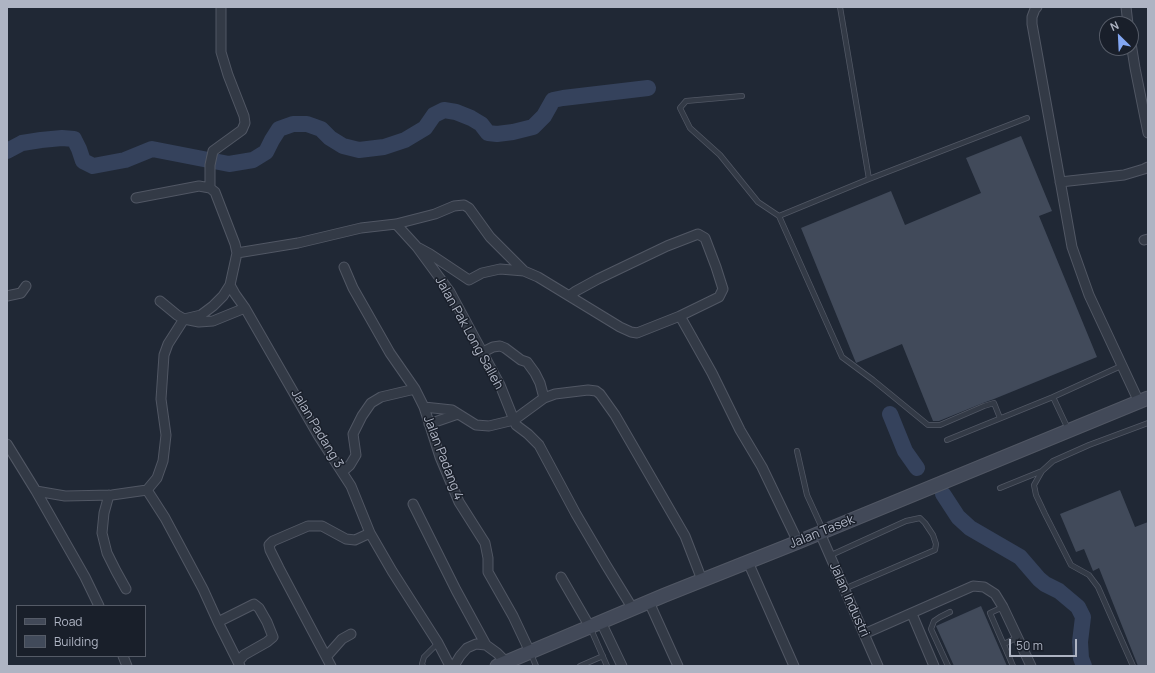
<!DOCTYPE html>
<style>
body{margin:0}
#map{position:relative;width:1155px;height:673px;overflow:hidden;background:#202835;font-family:Manrope,sans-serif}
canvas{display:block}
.frame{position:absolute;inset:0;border:8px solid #aeb4c3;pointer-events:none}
.legend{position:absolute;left:16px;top:605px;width:130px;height:52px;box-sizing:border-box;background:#191f2a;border:1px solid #555b67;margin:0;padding:5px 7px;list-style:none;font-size:12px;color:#aeb4c3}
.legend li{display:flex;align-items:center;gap:8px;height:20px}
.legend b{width:20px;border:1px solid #555b67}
.north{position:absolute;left:1099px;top:16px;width:40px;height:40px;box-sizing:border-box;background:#191f2a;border:1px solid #555b67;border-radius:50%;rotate:336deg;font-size:11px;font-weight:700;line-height:16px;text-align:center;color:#aeb4c3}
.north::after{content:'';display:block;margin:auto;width:14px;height:18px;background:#83a7f2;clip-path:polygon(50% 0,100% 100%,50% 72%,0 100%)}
.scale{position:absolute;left:1009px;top:639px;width:68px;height:18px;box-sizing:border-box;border:2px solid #aeb4c3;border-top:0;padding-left:5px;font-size:12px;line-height:14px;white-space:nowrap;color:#aeb4c3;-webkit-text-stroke:3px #191f2a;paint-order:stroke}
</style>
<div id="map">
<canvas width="1155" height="673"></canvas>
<div class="frame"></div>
<ul class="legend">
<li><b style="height:5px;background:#424958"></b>Road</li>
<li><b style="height:11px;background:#414a5a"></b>Building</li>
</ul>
<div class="north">N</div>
<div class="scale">50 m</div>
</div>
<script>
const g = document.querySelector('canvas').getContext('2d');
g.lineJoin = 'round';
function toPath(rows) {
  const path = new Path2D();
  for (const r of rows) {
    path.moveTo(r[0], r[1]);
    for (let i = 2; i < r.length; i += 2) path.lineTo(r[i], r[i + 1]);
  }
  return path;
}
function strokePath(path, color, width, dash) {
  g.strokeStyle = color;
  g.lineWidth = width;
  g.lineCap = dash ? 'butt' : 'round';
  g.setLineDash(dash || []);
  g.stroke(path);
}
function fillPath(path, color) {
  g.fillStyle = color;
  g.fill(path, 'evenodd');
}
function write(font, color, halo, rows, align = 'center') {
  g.font = font + ' Manrope,sans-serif';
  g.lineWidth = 3;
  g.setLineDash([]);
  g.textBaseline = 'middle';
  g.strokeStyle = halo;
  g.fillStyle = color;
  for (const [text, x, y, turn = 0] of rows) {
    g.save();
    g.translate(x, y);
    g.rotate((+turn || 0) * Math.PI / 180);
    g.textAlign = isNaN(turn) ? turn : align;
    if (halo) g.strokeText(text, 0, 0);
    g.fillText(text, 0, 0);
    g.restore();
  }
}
const river = toPath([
 [7,151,22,143,41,140,62,138,74,139,79,149,83,161,93,166,125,160,152,149,229,164,253,160,266,152,272,140,279,129,293,124,307,124,321,129,330,138,343,146,359,150,384,147,405,140,425,128,434,115,444,110,456,112,471,118,481,124,488,133,497,134,513,132,533,127,544,116,553,100,563,98,648,88],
 [890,414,905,451,917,468],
 [943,494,958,517,970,528,1020,557,1039,579,1045,584,1059,591,1078,607,1083,617,1080,642,1081,658,1084,666]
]);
const building = toPath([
 [1021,136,1052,211,1039,216,1097,357,994,399,983,403,939,421,933,421,902,344,856,363,801,228,891,191,905,225,981,193,966,158],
 [1120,490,1135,527,1148,522,1148,666,1138,666,1099,568,1093,571,1084,549,1076,552,1060,514],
 [981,606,1007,666,954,666,936,626]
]);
const service = toPath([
 [840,7,869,179],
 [742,96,686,101,680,108,690,128,720,155,758,202,779,216,842,357,873,380,928,425,940,425,984,406,994,403,1000,418],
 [779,216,869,179,1027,118],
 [1053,397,1068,429],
 [947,440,1053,397,1121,366],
 [797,451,807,495,823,530],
 [1042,471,1034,485,1036,495,1045,514,1071,565,1089,575,1098,587,1133,666],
 [1000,488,1042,471,1053,461,1089,445,1148,423],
 [829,556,906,521,920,518,925,523,933,535,936,544,935,550,844,589],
 [1003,607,990,613,1013,666],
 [590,627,607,666],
 [1004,644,1018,637],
 [531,654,536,666],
 [423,666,422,664,424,657,438,643],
 [580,666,603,656],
 [948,666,931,629,934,621,940,617,950,612]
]);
const minor = toPath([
 [1037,7,1035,9,1032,17,1032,24,1072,247,1089,295,1139,402],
 [1126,7,1128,24],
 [1131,43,1135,68,1148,133],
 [1060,182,1124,175,1144,169,1148,167],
 [210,188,210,165,213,151,242,130,245,123,244,116,228,75,221,52,221,7],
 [136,198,199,186,210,188,215,192,235,244,237,253,230,285,235,294,245,308,318,435,351,486,370,533,392,571,438,643,450,666],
 [396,224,417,247,450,292,500,385,516,425,528,434,539,445,576,514,606,565,633,609],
 [1144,240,1148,239],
 [419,248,430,254,469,280,482,273,500,269,524,271],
 [237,253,298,243,361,228,396,224,435,214,454,206,464,205,469,208,490,237,524,271,538,277,620,327,631,332,637,333,680,316,712,373,740,430,762,467,798,542],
 [344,267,353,288,365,309,390,353,415,389,424,407,440,457,459,502,485,543,488,558,488,572,513,616,530,652],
 [7,296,21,293,26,286],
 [569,296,576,291,598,279,667,246,698,234,705,238,716,267,723,289,719,297,680,316],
 [160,301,177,315,184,319,199,322,213,321,245,308],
 [483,352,493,347,500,346,505,348,521,360,527,362,535,373,540,383,544,398],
 [424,407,452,410,476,425,489,426,514,420,544,398,555,394,588,390,596,391,600,394,615,415,685,536,702,580],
 [429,424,458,414],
 [7,444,36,491,85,577,99,606],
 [342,472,350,465,356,455,353,434,362,416,371,403,381,397,415,389],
 [147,490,157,478,163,461,166,435,161,399,164,355,168,344,184,319,201,315,213,306,223,296,230,285],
 [36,491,65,496,112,495,147,490,165,518,203,589,218,622,240,666],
 [109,495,104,513,102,533,107,553,116,571,126,589],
 [413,504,456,590,486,645,497,653,506,662],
 [820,533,878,666],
 [748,562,794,666],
 [561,577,590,627],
 [649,602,678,666],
 [912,614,934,666],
 [218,622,254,604,259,608,267,622,273,637,267,642,244,655,238,662],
 [601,622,622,666],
 [864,634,973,586,984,587,995,594,1003,607,1031,666],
 [123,656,127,666],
 [327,656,342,639,351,634],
 [331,666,279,568,270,550,269,545,273,541,308,526,322,526,346,539,355,540,370,533],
 [454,666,460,656,467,648,476,644,486,645]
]);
const secondary = toPath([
 [497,666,665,595,798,542,1148,398]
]);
const streetNames = [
 ["Jalan Pak Long Salleh",469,333,61],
 ["Jalan Padang 3",317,429,59],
 ["Jalan Padang 4",443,458,69],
 ["Jalan Tasek",822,532,-22],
 ["Jalan Industri",849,600,66]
];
strokePath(river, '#35425c', 16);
fillPath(building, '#414a5a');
strokePath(service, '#515764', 6);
strokePath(minor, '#515764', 11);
strokePath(secondary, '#515764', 15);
strokePath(service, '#333a46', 4.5);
strokePath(minor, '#333a46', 9);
strokePath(secondary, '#424958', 13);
write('13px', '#aeb4c3', '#191f2a', streetNames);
</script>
